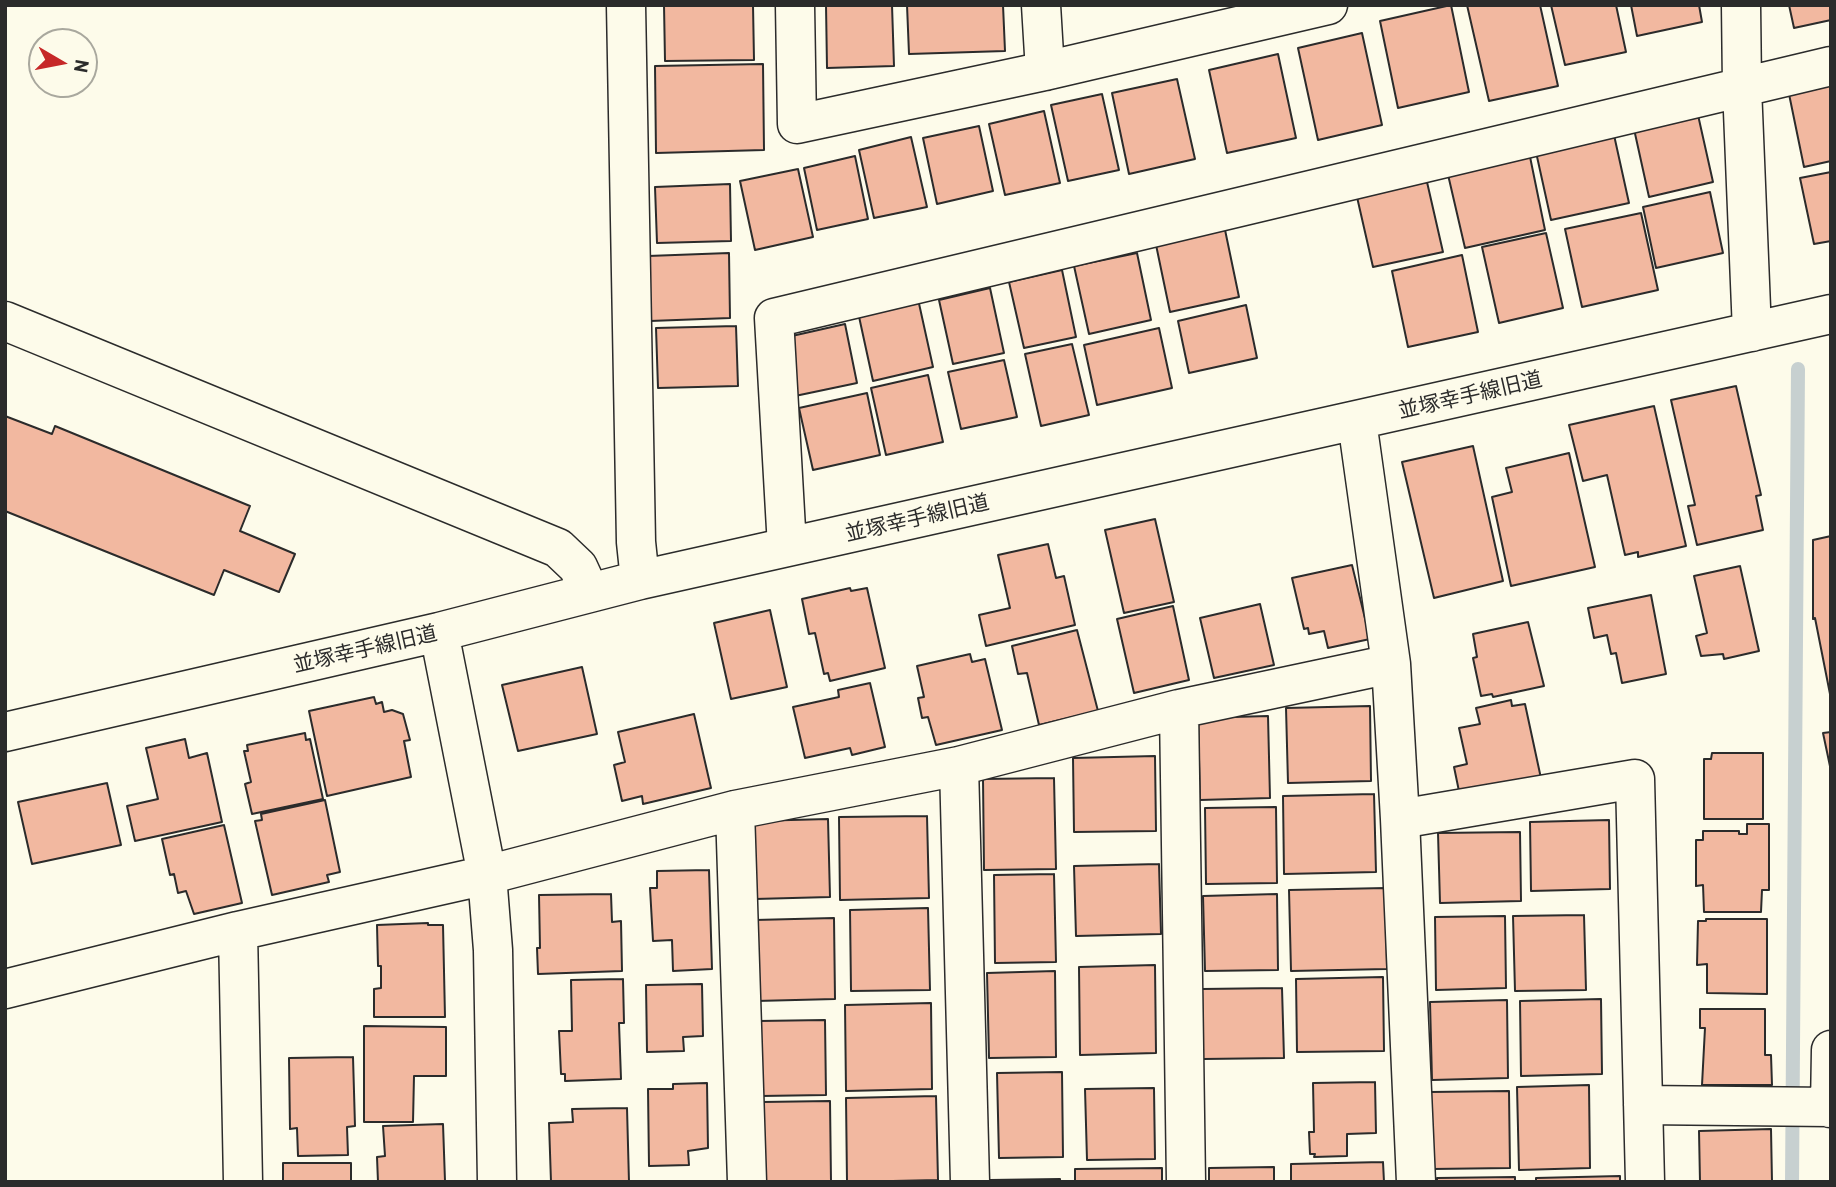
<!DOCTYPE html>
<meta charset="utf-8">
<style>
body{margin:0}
#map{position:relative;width:1836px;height:1187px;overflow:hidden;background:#fdfbea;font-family:Barlow,sans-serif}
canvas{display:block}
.frame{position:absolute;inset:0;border:7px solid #2b2b2b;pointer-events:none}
.north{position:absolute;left:28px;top:28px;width:70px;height:70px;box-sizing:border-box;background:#fdfbea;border:2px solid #a9a89e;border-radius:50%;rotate:100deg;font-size:19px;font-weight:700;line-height:28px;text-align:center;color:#2b2b2b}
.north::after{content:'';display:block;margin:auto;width:24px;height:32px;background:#c62828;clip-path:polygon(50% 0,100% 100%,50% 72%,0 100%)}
</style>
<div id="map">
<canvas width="1836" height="1187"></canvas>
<div class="frame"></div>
<div class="north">N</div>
</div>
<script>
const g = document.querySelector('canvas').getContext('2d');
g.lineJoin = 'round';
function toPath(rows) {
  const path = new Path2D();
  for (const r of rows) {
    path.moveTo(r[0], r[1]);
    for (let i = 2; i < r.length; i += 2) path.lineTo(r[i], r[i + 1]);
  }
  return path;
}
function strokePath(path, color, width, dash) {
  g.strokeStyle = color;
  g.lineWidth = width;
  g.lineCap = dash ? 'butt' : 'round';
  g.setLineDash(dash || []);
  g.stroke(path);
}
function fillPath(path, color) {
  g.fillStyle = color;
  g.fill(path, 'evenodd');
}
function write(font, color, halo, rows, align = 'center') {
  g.font = font + ' Barlow,"Noto Sans JP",sans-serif';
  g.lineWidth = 5;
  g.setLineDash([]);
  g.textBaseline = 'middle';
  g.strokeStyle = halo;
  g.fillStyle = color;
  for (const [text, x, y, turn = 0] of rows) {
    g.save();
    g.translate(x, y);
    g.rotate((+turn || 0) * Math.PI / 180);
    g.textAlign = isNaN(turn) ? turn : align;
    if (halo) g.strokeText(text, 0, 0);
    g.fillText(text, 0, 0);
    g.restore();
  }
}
const stream = toPath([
 [1792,1182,1798,369]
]);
const building = toPath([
 [664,5,753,5,754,60,665,61,664,5],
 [826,5,892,5,894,66,827,68,826,5],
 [907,5,1003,5,1005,51,909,54,907,5],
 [1451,5,1469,92,1398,108,1380,21,1451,5],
 [1467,5,1540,5,1558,86,1489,101,1467,5],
 [1551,5,1616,5,1626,52,1565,65,1551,5],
 [1631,5,1699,5,1702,22,1637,36,1631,5],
 [1789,5,1831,5,1831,20,1794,28,1789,5],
 [1362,33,1382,125,1318,140,1298,48,1362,33],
 [1278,54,1296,138,1227,153,1209,70,1278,54],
 [763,64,764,150,656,153,655,66,763,64],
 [1177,79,1195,159,1129,174,1112,93,1177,79],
 [1831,85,1831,161,1804,167,1789,94,1831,85],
 [1102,94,1119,170,1068,181,1051,105,1102,94],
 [1044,111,1060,183,1005,195,989,124,1044,111],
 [1698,115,1713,182,1649,197,1634,129,1698,115],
 [979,126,993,191,937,204,923,138,979,126],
 [1612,126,1629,203,1551,220,1534,143,1612,126],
 [911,137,927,207,874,218,859,150,911,137],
 [1528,147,1545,230,1465,248,1446,166,1528,147],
 [855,156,868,219,817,230,804,168,855,156],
 [798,169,813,237,755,250,740,181,798,169],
 [1831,172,1831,241,1814,244,1800,178,1831,172],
 [1427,182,1443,252,1373,267,1357,197,1427,182],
 [730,184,731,241,657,243,655,187,730,184],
 [1710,192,1723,253,1656,268,1643,207,1710,192],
 [1641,213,1658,290,1582,307,1565,229,1641,213],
 [1224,225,1239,297,1170,312,1155,240,1224,225],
 [1546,233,1563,308,1499,323,1482,247,1546,233],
 [729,253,730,318,650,321,648,256,729,253],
 [1137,253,1151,320,1089,334,1074,266,1137,253],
 [1462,255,1478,332,1408,347,1392,271,1462,255],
 [1062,270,1076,337,1024,348,1009,282,1062,270],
 [990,288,1004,353,953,364,939,300,990,288],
 [918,299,933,367,873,381,858,312,918,299],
 [1246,305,1257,358,1189,373,1178,321,1246,305],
 [845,324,857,383,795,396,783,338,845,324],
 [736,326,738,386,658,388,656,328,736,326],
 [1159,328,1172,388,1097,405,1084,345,1159,328],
 [1072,344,1089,415,1041,426,1025,354,1072,344],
 [1004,360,1017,417,961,429,948,372,1004,360],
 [928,375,943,442,886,455,871,388,928,375],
 [1736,386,1761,495,1756,496,1763,530,1697,545,1688,506,1695,505,1671,400,1736,386],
 [867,393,880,455,813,470,799,408,867,393],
 [1654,406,1686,546,1638,557,1638,552,1625,555,1607,475,1583,481,1569,425,1654,406],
 [5,416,52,434,55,426,250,506,240,531,295,554,279,592,224,570,214,595,5,511,5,416],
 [1473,446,1503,581,1434,598,1402,462,1473,446],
 [1569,453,1595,567,1511,586,1492,497,1512,492,1506,468,1569,453],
 [1155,519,1174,602,1124,613,1105,530,1155,519],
 [1831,536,1831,694,1830,694,1815,618,1813,619,1813,540,1831,536],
 [1048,544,1056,578,1064,576,1075,625,986,646,979,615,1010,608,998,555,1048,544],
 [1352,565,1370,639,1328,648,1324,631,1309,634,1308,628,1304,629,1292,578,1352,565],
 [1740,566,1759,651,1724,659,1723,654,1701,656,1696,636,1707,633,1694,576,1740,566],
 [850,588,851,591,867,588,885,668,830,681,828,673,824,674,815,633,809,634,802,599,850,588],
 [1651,595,1666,674,1622,683,1616,653,1611,654,1607,635,1594,638,1588,608,1651,595],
 [1260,604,1274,665,1214,678,1200,618,1260,604],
 [1173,606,1189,680,1134,693,1117,619,1173,606],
 [770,610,787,687,731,699,714,623,770,610],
 [1528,622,1544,686,1493,697,1492,694,1481,696,1473,658,1477,657,1473,634,1528,622],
 [1077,630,1098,711,1039,725,1027,673,1018,674,1012,646,1077,630],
 [970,654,972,662,985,659,1002,730,936,745,928,717,922,718,918,698,924,697,917,666,970,654],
 [582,667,597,734,518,751,502,685,582,667],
 [870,683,885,747,852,755,850,748,805,758,793,707,839,697,838,690,870,683],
 [374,697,376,704,382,702,384,712,392,710,403,714,410,740,404,741,411,777,327,796,309,711,374,697],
 [1511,700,1512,706,1525,704,1542,783,1460,796,1454,767,1467,764,1459,728,1480,724,1476,708,1511,700],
 [1370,706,1371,781,1288,783,1286,708,1370,706],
 [694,714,711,788,643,804,642,796,622,801,614,765,625,762,618,732,694,714],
 [1268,716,1270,798,1200,800,1198,718,1268,716],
 [1831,732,1831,771,1823,733,1831,732],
 [305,733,306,740,310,739,323,799,252,814,245,784,251,782,244,751,248,751,247,745,305,733],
 [185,739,189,758,207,753,222,822,135,841,127,806,158,799,146,748,185,739],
 [1712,753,1763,753,1763,819,1704,819,1704,759,1711,759,1712,753],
 [1155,756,1156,831,1074,832,1073,758,1155,756],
 [1054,778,1056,869,984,870,983,779,1054,778],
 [107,783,121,845,32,864,18,802,107,783],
 [1374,794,1376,872,1284,874,1283,796,1374,794],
 [325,800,340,872,327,875,329,882,272,895,255,821,262,820,261,814,325,800],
 [1276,807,1277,883,1206,884,1205,808,1276,807],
 [927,816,929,898,840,900,839,817,927,816],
 [828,819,830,897,755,899,754,821,828,819],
 [1609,820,1610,889,1531,891,1530,822,1609,820],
 [1747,824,1769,824,1769,890,1762,890,1761,912,1704,912,1703,885,1696,886,1696,840,1703,840,1703,831,1739,831,1739,834,1747,834,1747,824],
 [224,825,242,903,194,914,186,891,178,893,174,874,170,875,162,839,224,825],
 [1520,832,1521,901,1440,903,1438,833,1520,832],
 [1159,864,1161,934,1076,936,1074,866,1159,864],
 [709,870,712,969,673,971,672,940,653,941,650,888,657,888,657,871,709,870],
 [1054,874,1056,962,995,963,994,875,1054,874],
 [1386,888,1387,969,1291,971,1289,890,1386,888],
 [611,894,612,922,621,921,622,971,538,974,537,948,540,948,539,895,611,894],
 [1277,894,1278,970,1205,971,1203,896,1277,894],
 [928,908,930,990,851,991,850,910,928,908],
 [1584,915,1586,990,1515,991,1513,916,1584,915],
 [1505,916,1506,988,1436,990,1435,917,1505,916],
 [834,918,835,999,756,1001,755,920,834,918],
 [1706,919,1767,919,1767,994,1707,993,1707,964,1697,965,1698,921,1706,921,1706,919],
 [428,923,428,925,443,925,445,1017,374,1017,374,989,381,988,381,966,378,966,377,925,428,923],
 [1155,965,1156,1053,1080,1055,1079,967,1155,965],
 [1055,971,1056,1057,989,1058,987,973,1055,971],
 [1383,977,1384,1051,1297,1052,1296,979,1383,977],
 [623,979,624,1023,619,1023,621,1079,565,1081,565,1074,561,1074,559,1031,572,1031,571,980,623,979],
 [702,984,703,1036,683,1037,684,1051,647,1052,646,985,702,984],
 [1282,988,1284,1058,1203,1059,1202,989,1282,988],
 [1601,999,1602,1074,1521,1076,1520,1001,1601,999],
 [1507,1000,1508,1078,1432,1080,1430,1002,1507,1000],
 [931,1003,932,1089,846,1091,845,1005,931,1003],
 [1700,1009,1765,1009,1765,1055,1771,1055,1772,1085,1702,1085,1705,1028,1700,1028,1700,1009],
 [825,1020,826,1095,761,1096,759,1021,825,1020],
 [364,1026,446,1027,446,1076,414,1076,413,1122,364,1122,364,1026],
 [353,1057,355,1126,347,1127,348,1155,298,1156,297,1128,290,1129,289,1058,353,1057],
 [1062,1072,1063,1157,999,1158,997,1073,1062,1072],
 [1375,1082,1376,1133,1347,1134,1347,1156,1314,1157,1315,1154,1310,1154,1309,1132,1314,1132,1313,1083,1375,1082],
 [707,1083,708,1148,688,1151,689,1165,649,1166,648,1089,673,1089,673,1084,707,1083],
 [1589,1085,1590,1168,1519,1170,1517,1087,1589,1085],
 [1154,1088,1155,1159,1087,1160,1085,1089,1154,1088],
 [1509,1091,1510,1168,1432,1169,1430,1092,1509,1091],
 [936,1096,938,1180,847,1182,846,1098,936,1096],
 [830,1101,831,1182,764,1182,762,1102,830,1101],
 [627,1108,629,1182,551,1182,549,1123,573,1122,572,1109,627,1108],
 [443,1124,445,1181,378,1182,377,1157,385,1156,383,1126,443,1124],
 [1771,1129,1772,1182,1700,1182,1699,1131,1771,1129],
 [1383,1162,1384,1182,1291,1182,1291,1164,1383,1162],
 [283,1163,351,1163,351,1182,283,1182,283,1163],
 [1274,1167,1274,1182,1209,1182,1209,1168,1274,1167],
 [1162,1168,1162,1182,1075,1182,1075,1169,1162,1168],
 [1620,1176,1620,1182,1536,1182,1536,1178,1620,1176],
 [1515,1177,1515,1182,1437,1182,1437,1178,1515,1177],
 [1060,1179,1060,1182,990,1182,990,1180,1060,1179]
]);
const minor = toPath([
 [626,5,636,542,640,580],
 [795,5,797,124,1045,71,1328,5],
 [1041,5,1045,71],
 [1741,5,1742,87,1752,332],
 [5,321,558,548,578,567,590,593],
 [1357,421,1391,664],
 [787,547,774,318,1831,66],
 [439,632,487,875,493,950,497,1182],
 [1179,709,1186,1182],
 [5,732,439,632,640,580,1831,314],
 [959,766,970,1182],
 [735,810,747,1182],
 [1400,819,1416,1182],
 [238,931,243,1182],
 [5,989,238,931,487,875,735,810,959,766,1179,709,1391,664,1400,819,1635,779,1645,1182],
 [1643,1105,1831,1107],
 [1830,1108,1831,1050]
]);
const streetNames = [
 ["並塚幸手線旧道",1470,395,-13],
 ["並塚幸手線旧道",917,518,-13],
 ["並塚幸手線旧道",365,649,-13]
];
strokePath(stream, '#c7d0d0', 14);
fillPath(building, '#f2b8a0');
strokePath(building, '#2b2b2b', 2);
strokePath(minor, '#2b2b2b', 41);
strokePath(minor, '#fdfbea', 38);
write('21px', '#2b2b2b', '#fdfbea', streetNames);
</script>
